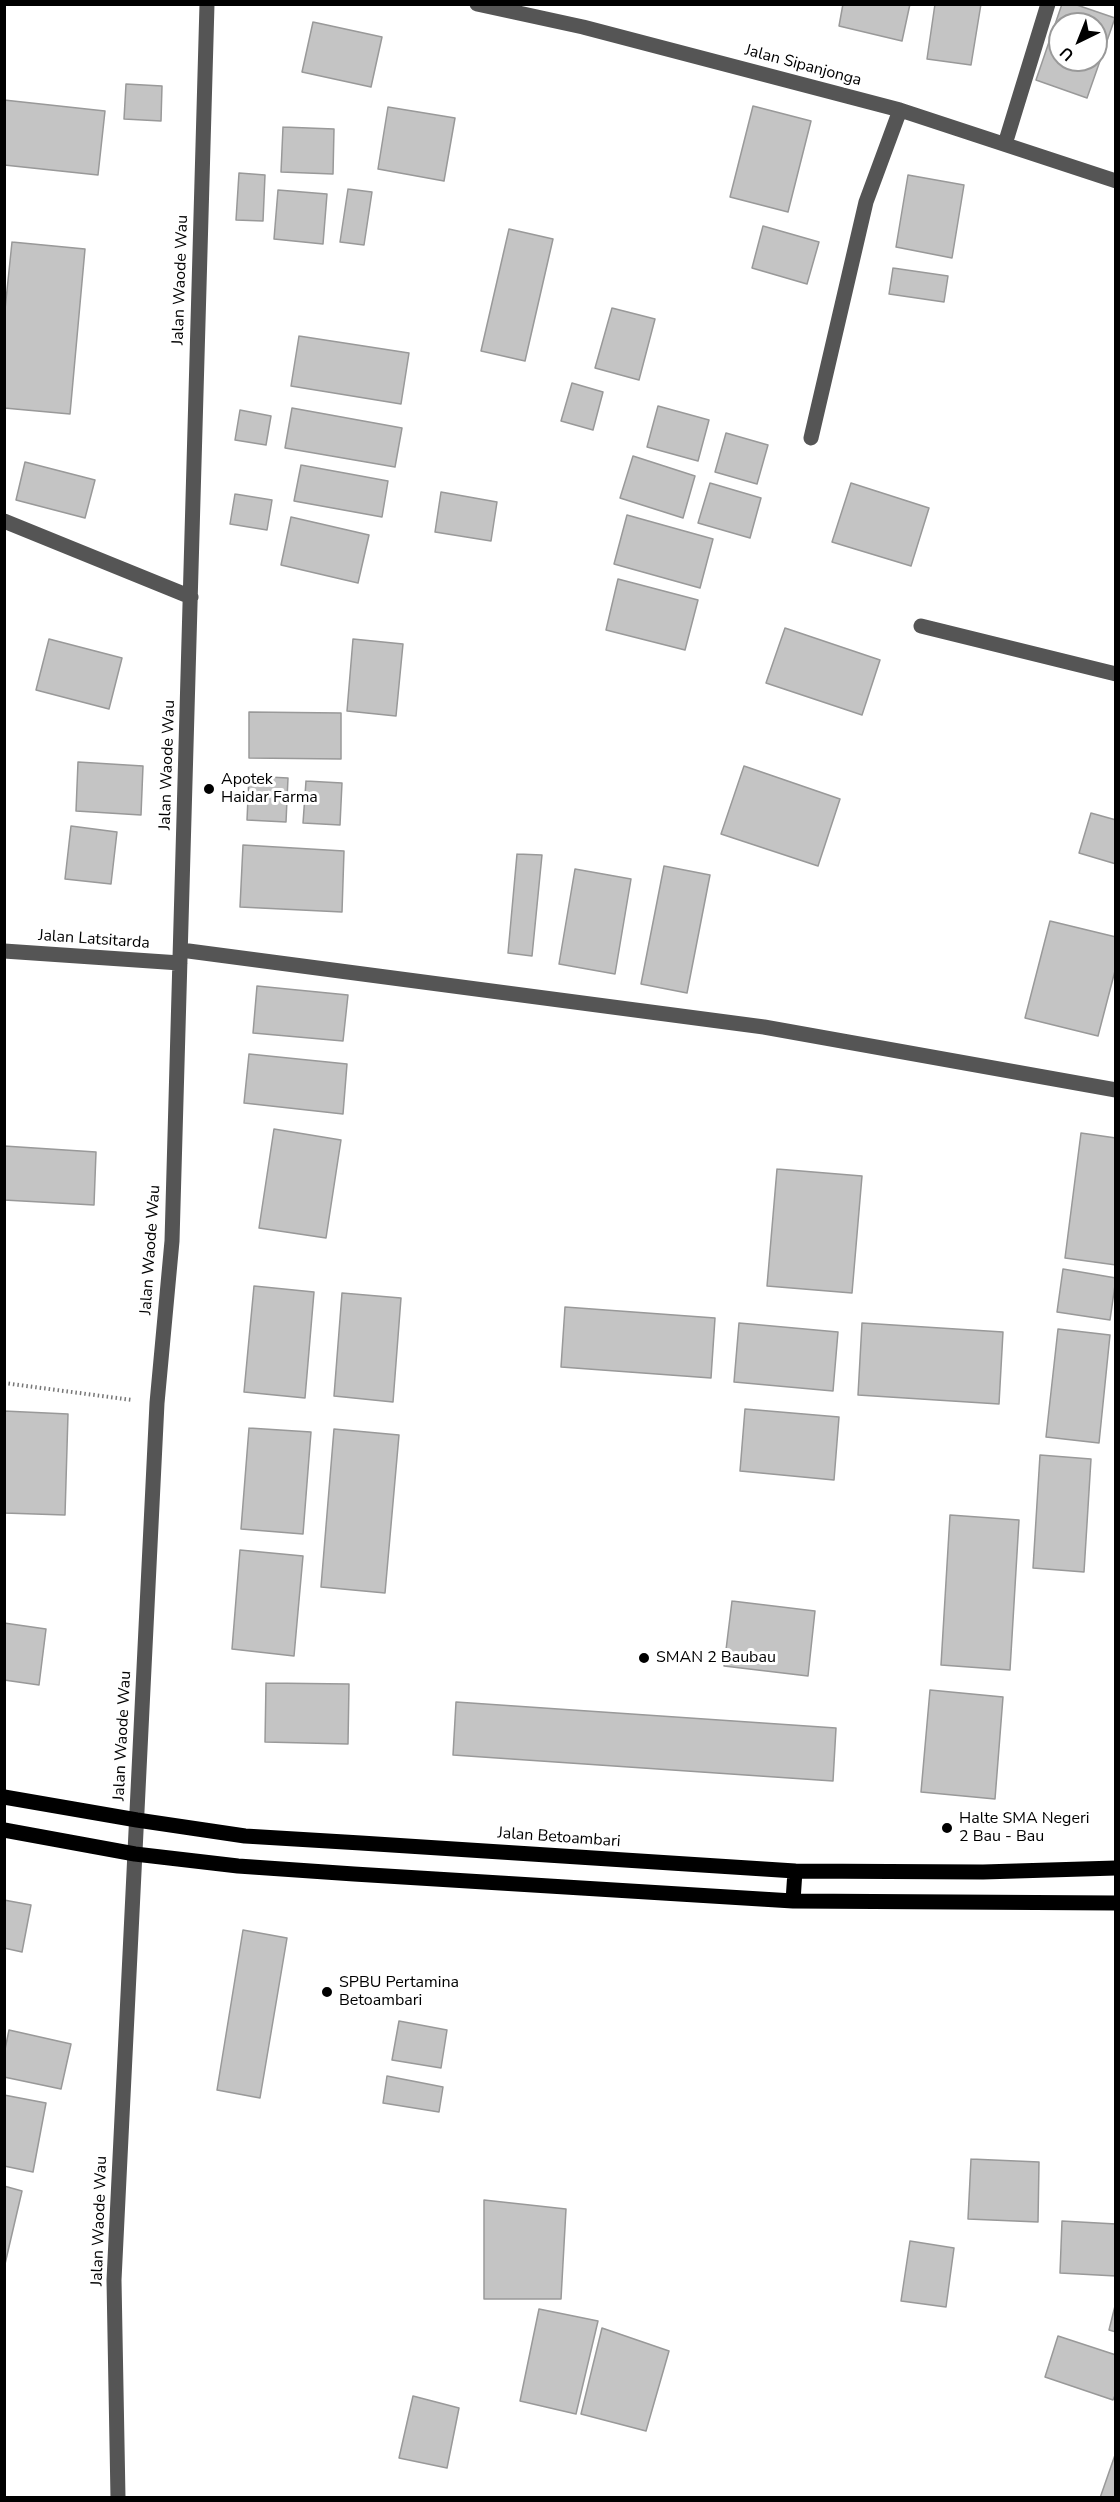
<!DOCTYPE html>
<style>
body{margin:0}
#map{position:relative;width:1120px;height:2502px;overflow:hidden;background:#fff;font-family:"Nunito Sans",sans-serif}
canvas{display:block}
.frame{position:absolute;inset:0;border:6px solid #000;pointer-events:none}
.north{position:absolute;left:1048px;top:12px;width:60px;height:60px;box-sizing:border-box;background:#fff;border:2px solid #999;border-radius:50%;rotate:223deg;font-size:16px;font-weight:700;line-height:24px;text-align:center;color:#000}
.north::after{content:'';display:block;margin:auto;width:21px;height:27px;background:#000;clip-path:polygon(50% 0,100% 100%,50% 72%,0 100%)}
</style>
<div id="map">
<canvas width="1120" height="2502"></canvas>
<div class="frame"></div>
<div class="north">U</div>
</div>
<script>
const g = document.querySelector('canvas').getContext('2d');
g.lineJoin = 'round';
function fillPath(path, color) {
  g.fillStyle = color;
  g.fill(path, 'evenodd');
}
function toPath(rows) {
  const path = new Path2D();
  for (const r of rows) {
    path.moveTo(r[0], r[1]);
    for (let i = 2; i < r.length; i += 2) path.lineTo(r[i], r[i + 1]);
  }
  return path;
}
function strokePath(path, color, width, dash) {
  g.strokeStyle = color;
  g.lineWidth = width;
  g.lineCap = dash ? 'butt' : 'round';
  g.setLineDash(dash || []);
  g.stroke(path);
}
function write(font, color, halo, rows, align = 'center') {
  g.font = font + ' "Nunito Sans",sans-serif';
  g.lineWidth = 6;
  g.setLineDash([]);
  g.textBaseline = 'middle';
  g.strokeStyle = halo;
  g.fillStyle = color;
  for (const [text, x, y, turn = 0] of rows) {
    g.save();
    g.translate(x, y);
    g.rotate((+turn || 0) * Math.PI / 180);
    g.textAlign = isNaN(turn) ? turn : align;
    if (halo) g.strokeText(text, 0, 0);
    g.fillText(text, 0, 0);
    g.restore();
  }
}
const building = toPath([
 [843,4,910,4,902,41,839,26,843,4],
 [935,4,981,4,971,65,927,59,935,4],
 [1062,4,1074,4,1115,18,1087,98,1036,80,1062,4],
 [1060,24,1096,24,1096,60,1060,60,1060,24],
 [313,22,382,37,371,87,302,72,313,22],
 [126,84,162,86,161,121,124,119,126,84],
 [4,100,105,111,98,175,4,165,4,100],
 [753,106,811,121,788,212,730,197,753,106],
 [388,107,455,118,444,181,378,169,388,107],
 [283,127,334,129,333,174,281,172,283,127],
 [239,173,265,175,263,221,236,220,239,173],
 [908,175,964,185,952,258,896,247,908,175],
 [348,189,372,192,364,245,340,242,348,189],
 [278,190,327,194,323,244,274,239,278,190],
 [763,226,819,242,807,284,752,268,763,226],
 [509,229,553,239,525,361,481,351,509,229],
 [12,242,85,249,70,414,4,408,4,319,12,242],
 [893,268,948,276,944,302,889,294,893,268],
 [612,308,655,319,639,380,595,368,612,308],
 [299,336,409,353,401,404,291,386,299,336],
 [572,383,603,392,593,430,561,421,572,383],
 [658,406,709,420,698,461,647,447,658,406],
 [292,408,402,428,395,467,285,448,292,408],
 [240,410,271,416,266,445,235,440,240,410],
 [726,433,768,445,757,484,715,472,726,433],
 [633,456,695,476,683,518,620,498,633,456],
 [25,462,95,480,85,518,16,500,25,462],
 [301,465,388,481,382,517,294,501,301,465],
 [710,483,761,498,750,538,698,523,710,483],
 [851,483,929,508,911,566,832,542,851,483],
 [441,492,497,502,491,541,435,532,441,492],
 [235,494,272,500,267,530,230,524,235,494],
 [627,515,713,539,700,588,614,564,627,515],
 [291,517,369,535,358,583,281,565,291,517],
 [618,579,698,600,685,650,606,630,618,579],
 [785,628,880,660,862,715,766,683,785,628],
 [49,639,122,658,109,709,36,690,49,639],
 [353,639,403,644,396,716,347,711,353,639],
 [249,712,341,713,341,759,249,758,249,712],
 [78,762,143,766,141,815,76,811,78,762],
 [744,766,840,799,818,866,721,834,744,766],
 [249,776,288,778,286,822,247,820,249,776],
 [306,781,342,783,340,825,303,823,306,781],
 [1091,813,1116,820,1116,864,1079,853,1091,813],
 [71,826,117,832,111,884,65,879,71,826],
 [243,845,344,851,342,912,240,907,243,845],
 [517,854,542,855,532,956,508,953,517,854],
 [664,866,710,875,687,993,641,984,664,866],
 [575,869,631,879,615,974,559,964,575,869],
 [1050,921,1116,937,1116,967,1098,1036,1025,1018,1050,921],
 [257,986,348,995,343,1041,253,1033,257,986],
 [249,1054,347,1064,343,1114,244,1103,249,1054],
 [274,1129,341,1140,326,1238,259,1228,274,1129],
 [1081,1133,1116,1138,1116,1265,1065,1258,1081,1133],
 [4,1146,96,1152,94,1205,4,1200,4,1146],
 [777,1169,862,1176,852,1293,767,1286,777,1169],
 [1063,1269,1116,1278,1110,1320,1057,1312,1063,1269],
 [254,1286,314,1292,305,1398,244,1392,254,1286],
 [342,1293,401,1298,393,1402,334,1396,342,1293],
 [565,1307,715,1318,711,1378,561,1367,565,1307],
 [739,1323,838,1332,833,1391,734,1382,739,1323],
 [862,1323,1003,1332,999,1404,858,1395,862,1323],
 [1058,1329,1110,1335,1099,1443,1046,1437,1058,1329],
 [745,1409,839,1417,834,1480,740,1471,745,1409],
 [4,1411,68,1414,65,1515,4,1513,4,1411],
 [249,1428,311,1432,303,1534,241,1529,249,1428],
 [334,1429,399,1435,385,1593,321,1587,334,1429],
 [1040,1455,1091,1459,1084,1572,1033,1568,1040,1455],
 [950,1515,1019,1520,1010,1670,941,1665,950,1515],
 [240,1550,303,1556,294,1656,232,1649,240,1550],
 [732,1601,815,1611,808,1676,724,1666,732,1601],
 [4,1623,46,1629,39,1685,4,1680,4,1623],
 [266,1683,349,1684,348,1744,265,1742,266,1683],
 [930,1690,1003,1697,995,1799,921,1792,930,1690],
 [456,1702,836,1728,833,1781,453,1755,456,1702],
 [4,1900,31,1905,22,1952,4,1948,4,1900],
 [243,1930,287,1938,260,2098,217,2090,243,1930],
 [399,2021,447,2030,441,2068,392,2060,399,2021],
 [9,2030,71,2044,61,2089,4,2077,4,2054,9,2030],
 [387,2076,443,2087,439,2112,383,2103,387,2076],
 [4,2095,46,2103,33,2172,4,2166,4,2095],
 [971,2159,1039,2162,1038,2222,968,2219,971,2159],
 [4,2186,22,2191,5,2264,4,2264,4,2186],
 [484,2200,566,2209,561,2299,484,2299,484,2200],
 [1062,2221,1116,2224,1116,2276,1060,2273,1062,2221],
 [910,2241,954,2248,946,2307,901,2301,910,2241],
 [1116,2302,1116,2332,1109,2330,1116,2302],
 [539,2309,598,2321,576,2414,520,2401,539,2309],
 [602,2328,669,2351,646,2431,581,2414,602,2328],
 [1058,2336,1116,2355,1116,2393,1113,2400,1045,2377,1058,2336],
 [413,2396,459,2408,447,2468,399,2458,413,2396],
 [1115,2455,1116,2498,1100,2498,1115,2455]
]);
const path = toPath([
 [4,1383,132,1400]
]);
const minor = toPath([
 [477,4,583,27,900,110,1116,181],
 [1005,144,1048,4],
 [811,438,866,202,900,110],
 [4,521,191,597],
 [921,626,1116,674],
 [181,950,764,1027,1116,1090],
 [4,951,180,963],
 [118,2498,114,2280,157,1403,172,1241,207,4]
]);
const major = toPath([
 [4,1797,137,1820,245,1836,361,1843,795,1871,983,1872,1116,1868],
 [4,1830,135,1854,238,1866,354,1874,793,1901,1116,1903],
 [793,1901,795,1871]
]);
const markers = [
 [209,789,6,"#000"],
 [644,1658,6,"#000"],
 [947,1828,6,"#000"],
 [327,1992,6,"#000"]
];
const streetNames = [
 ["Jalan Sipanjonga",803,66,15],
 ["Jalan Waode Wau",181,280,-88],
 ["Jalan Waode Wau",168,765,-88],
 ["Jalan Latsitarda",94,940,4],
 ["Jalan Waode Wau",151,1250,-86],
 ["Jalan Waode Wau",123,1736,-87],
 ["Jalan Betoambari",559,1838,4],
 ["Jalan Waode Wau",100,2221,-88]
];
const poiNames = [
 ["Apotek",221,780],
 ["Haidar Farma",221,798],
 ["SMAN 2 Baubau",656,1658],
 ["Halte SMA Negeri",959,1819],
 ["2 Bau - Bau",959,1837],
 ["SPBU Pertamina",339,1983],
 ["Betoambari",339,2001]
];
fillPath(building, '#c4c4c4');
strokePath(building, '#999', 1.5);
strokePath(path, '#777', 4, [1.5, 3]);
strokePath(minor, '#555', 15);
strokePath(major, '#000', 15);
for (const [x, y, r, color] of markers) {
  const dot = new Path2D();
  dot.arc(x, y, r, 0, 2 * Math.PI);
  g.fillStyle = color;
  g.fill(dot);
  strokePath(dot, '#fff', 2);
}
write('16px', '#000', '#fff', streetNames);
write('16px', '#000', '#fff', poiNames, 'left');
</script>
